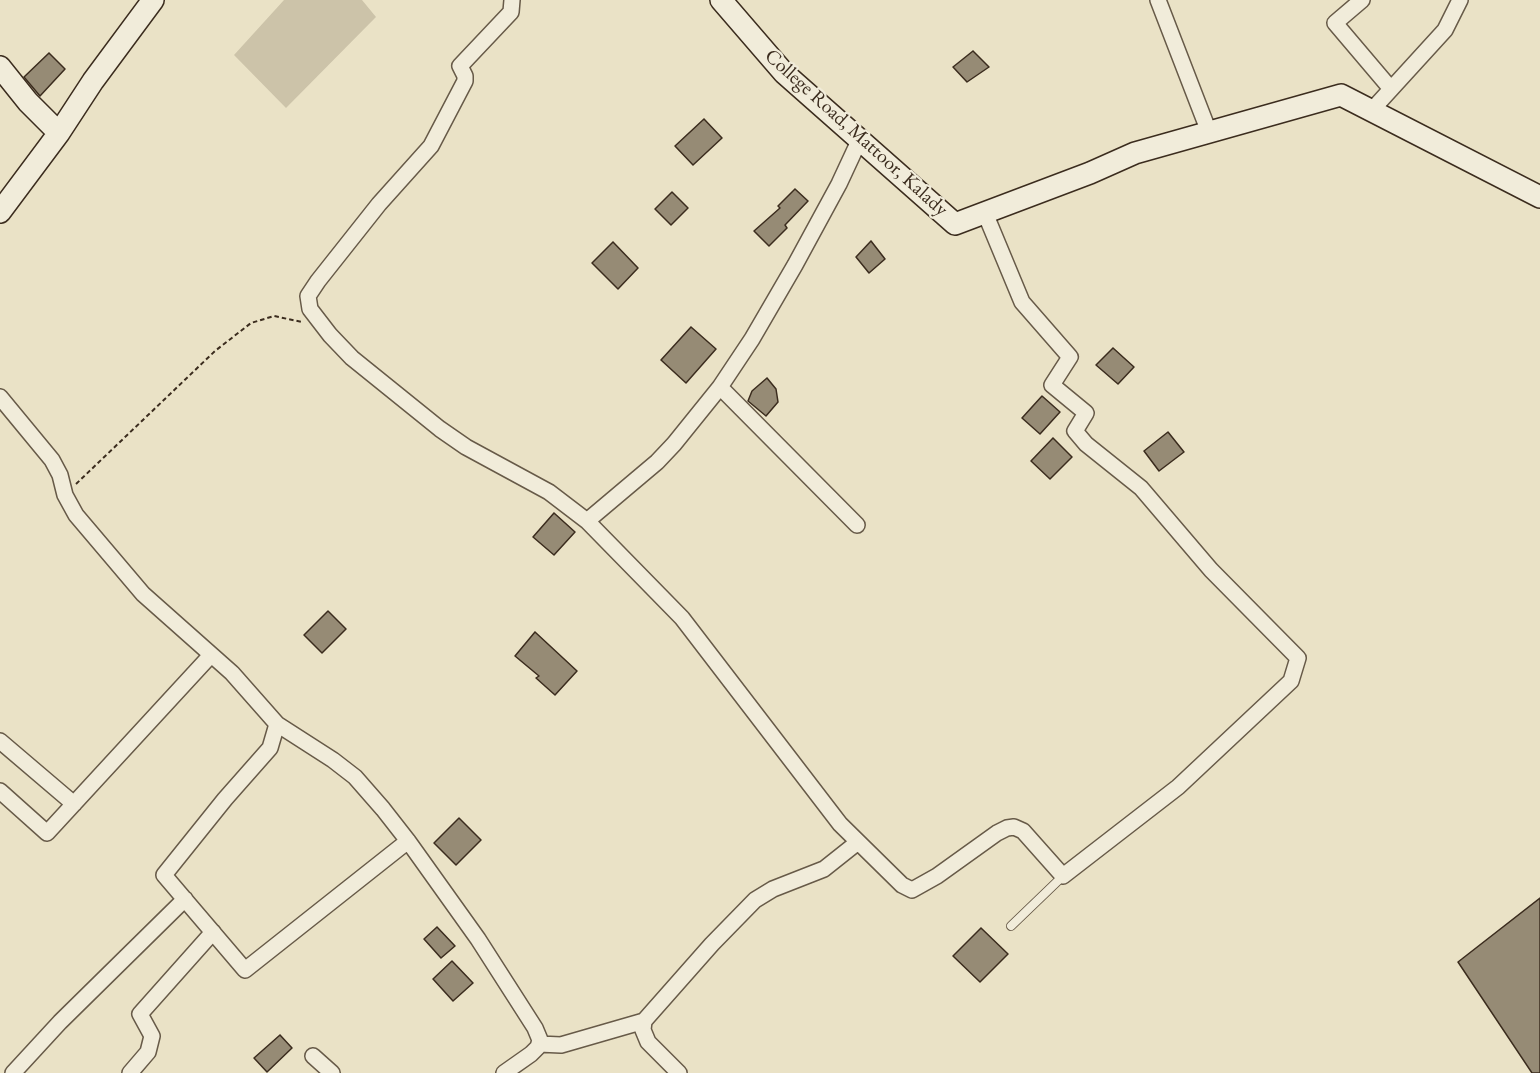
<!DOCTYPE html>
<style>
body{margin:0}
canvas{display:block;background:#eae2c6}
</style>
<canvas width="1540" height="1073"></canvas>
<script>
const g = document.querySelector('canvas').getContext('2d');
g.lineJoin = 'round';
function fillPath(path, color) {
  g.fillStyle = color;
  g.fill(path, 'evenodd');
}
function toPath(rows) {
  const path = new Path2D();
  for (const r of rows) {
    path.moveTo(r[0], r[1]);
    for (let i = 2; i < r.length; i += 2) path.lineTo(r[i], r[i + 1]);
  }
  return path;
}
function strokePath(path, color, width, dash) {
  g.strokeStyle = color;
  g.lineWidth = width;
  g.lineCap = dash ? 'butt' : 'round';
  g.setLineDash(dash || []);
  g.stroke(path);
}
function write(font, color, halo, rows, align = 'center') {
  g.font = font + ' "EB Garamond",serif';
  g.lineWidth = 4.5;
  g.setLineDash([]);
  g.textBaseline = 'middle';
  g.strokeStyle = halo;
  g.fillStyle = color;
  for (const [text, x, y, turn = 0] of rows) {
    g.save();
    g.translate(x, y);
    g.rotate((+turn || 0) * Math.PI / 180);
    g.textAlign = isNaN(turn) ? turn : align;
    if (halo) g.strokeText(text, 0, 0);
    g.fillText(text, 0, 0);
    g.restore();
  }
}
const green = toPath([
 [284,0,362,0,376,17,286,108,234,55]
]);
const building = toPath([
 [973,51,989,67,967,82,953,67,973,51],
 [49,53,65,69,40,96,24,77,49,53],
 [704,119,722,138,693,165,675,146,704,119],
 [795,189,808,201,785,225,787,228,769,246,754,231,780,208,778,206,795,189],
 [672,192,688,208,671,225,655,209,672,192],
 [871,241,885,259,869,273,856,257,871,241],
 [613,242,638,268,618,289,592,263,613,242],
 [691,327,716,349,686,383,661,360,691,327],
 [1113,348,1134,367,1118,384,1096,365,1113,348],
 [767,378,776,389,778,402,766,416,748,401,752,391,767,378],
 [1042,396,1060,412,1040,434,1022,418,1042,396],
 [1168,432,1184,452,1159,471,1144,451,1168,432],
 [1053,438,1072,457,1050,479,1031,461,1053,438],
 [554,513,575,532,554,555,533,537,554,513],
 [328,611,346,629,322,653,304,635,328,611],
 [535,632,577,671,555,695,536,678,539,676,515,656,535,632],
 [459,818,481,840,456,865,434,843,459,818],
 [1540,898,1540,1073,1532,1073,1458,962,1540,898],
 [437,927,455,946,441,958,424,939,437,927],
 [981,928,1008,954,980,982,953,956,981,928],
 [452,961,473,983,453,1001,433,979,452,961],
 [280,1035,292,1048,267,1072,254,1058,280,1035]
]);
const path = toPath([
 [76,484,215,351,251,323,274,316,302,322]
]);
const lane = toPath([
 [1011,926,1063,876]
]);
const street = toPath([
 [512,0,511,12,460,66,465,76,465,81,431,146,379,204,318,281,308,296,310,309,330,335,352,358,440,429,466,447,549,492,587,521,682,618,840,824,902,885,912,890,937,876,997,833,1007,828,1014,827,1023,831,1063,876,1178,787,1291,681,1298,658,1211,570,1141,488,1086,444,1075,431,1086,413,1052,385,1070,357,1022,302,985,213],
 [1158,0,1209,132],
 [1362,0,1335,23,1391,89],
 [1372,110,1445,30,1460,0],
 [720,387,857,525],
 [0,397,52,460,60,475,65,495,76,515,143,594,232,673,277,724,333,760,355,777,383,809,408,841,478,939,535,1028,540,1040,538,1047,531,1054,504,1073],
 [587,521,657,462,674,444,720,387,752,339,795,265,839,184,859,141],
 [277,724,270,748,225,799,164,875,245,970,408,841],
 [0,741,74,804],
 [0,791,47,833,211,655],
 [539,1044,561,1045,644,1021],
 [313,1056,332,1073],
 [13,1073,60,1022,185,899],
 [130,1073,148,1052,152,1036,140,1014,213,932],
 [679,1073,648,1042,643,1030,644,1021,712,944,755,900,773,889,824,869,858,842]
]);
const secondary = toPath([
 [721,0,784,73,955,224,1090,173,1135,153,1341,95,1540,197],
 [0,67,28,102,59,133],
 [0,212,59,133,93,81,153,0]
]);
const streetNames = [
 ["College Road, Mattoor, Kalady",856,133,42]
];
fillPath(green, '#ccc3a9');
fillPath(building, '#968b75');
strokePath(building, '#3b2c1e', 1.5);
strokePath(lane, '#675a48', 10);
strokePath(street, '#675a48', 18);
strokePath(secondary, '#3b2c1e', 24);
strokePath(path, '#3b2c1e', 2, [4.5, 3]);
strokePath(lane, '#f1ecda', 8);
strokePath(street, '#f1ecda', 15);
strokePath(secondary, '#f1ecda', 21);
write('20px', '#3b2c1e', '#f1ecda', streetNames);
</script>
